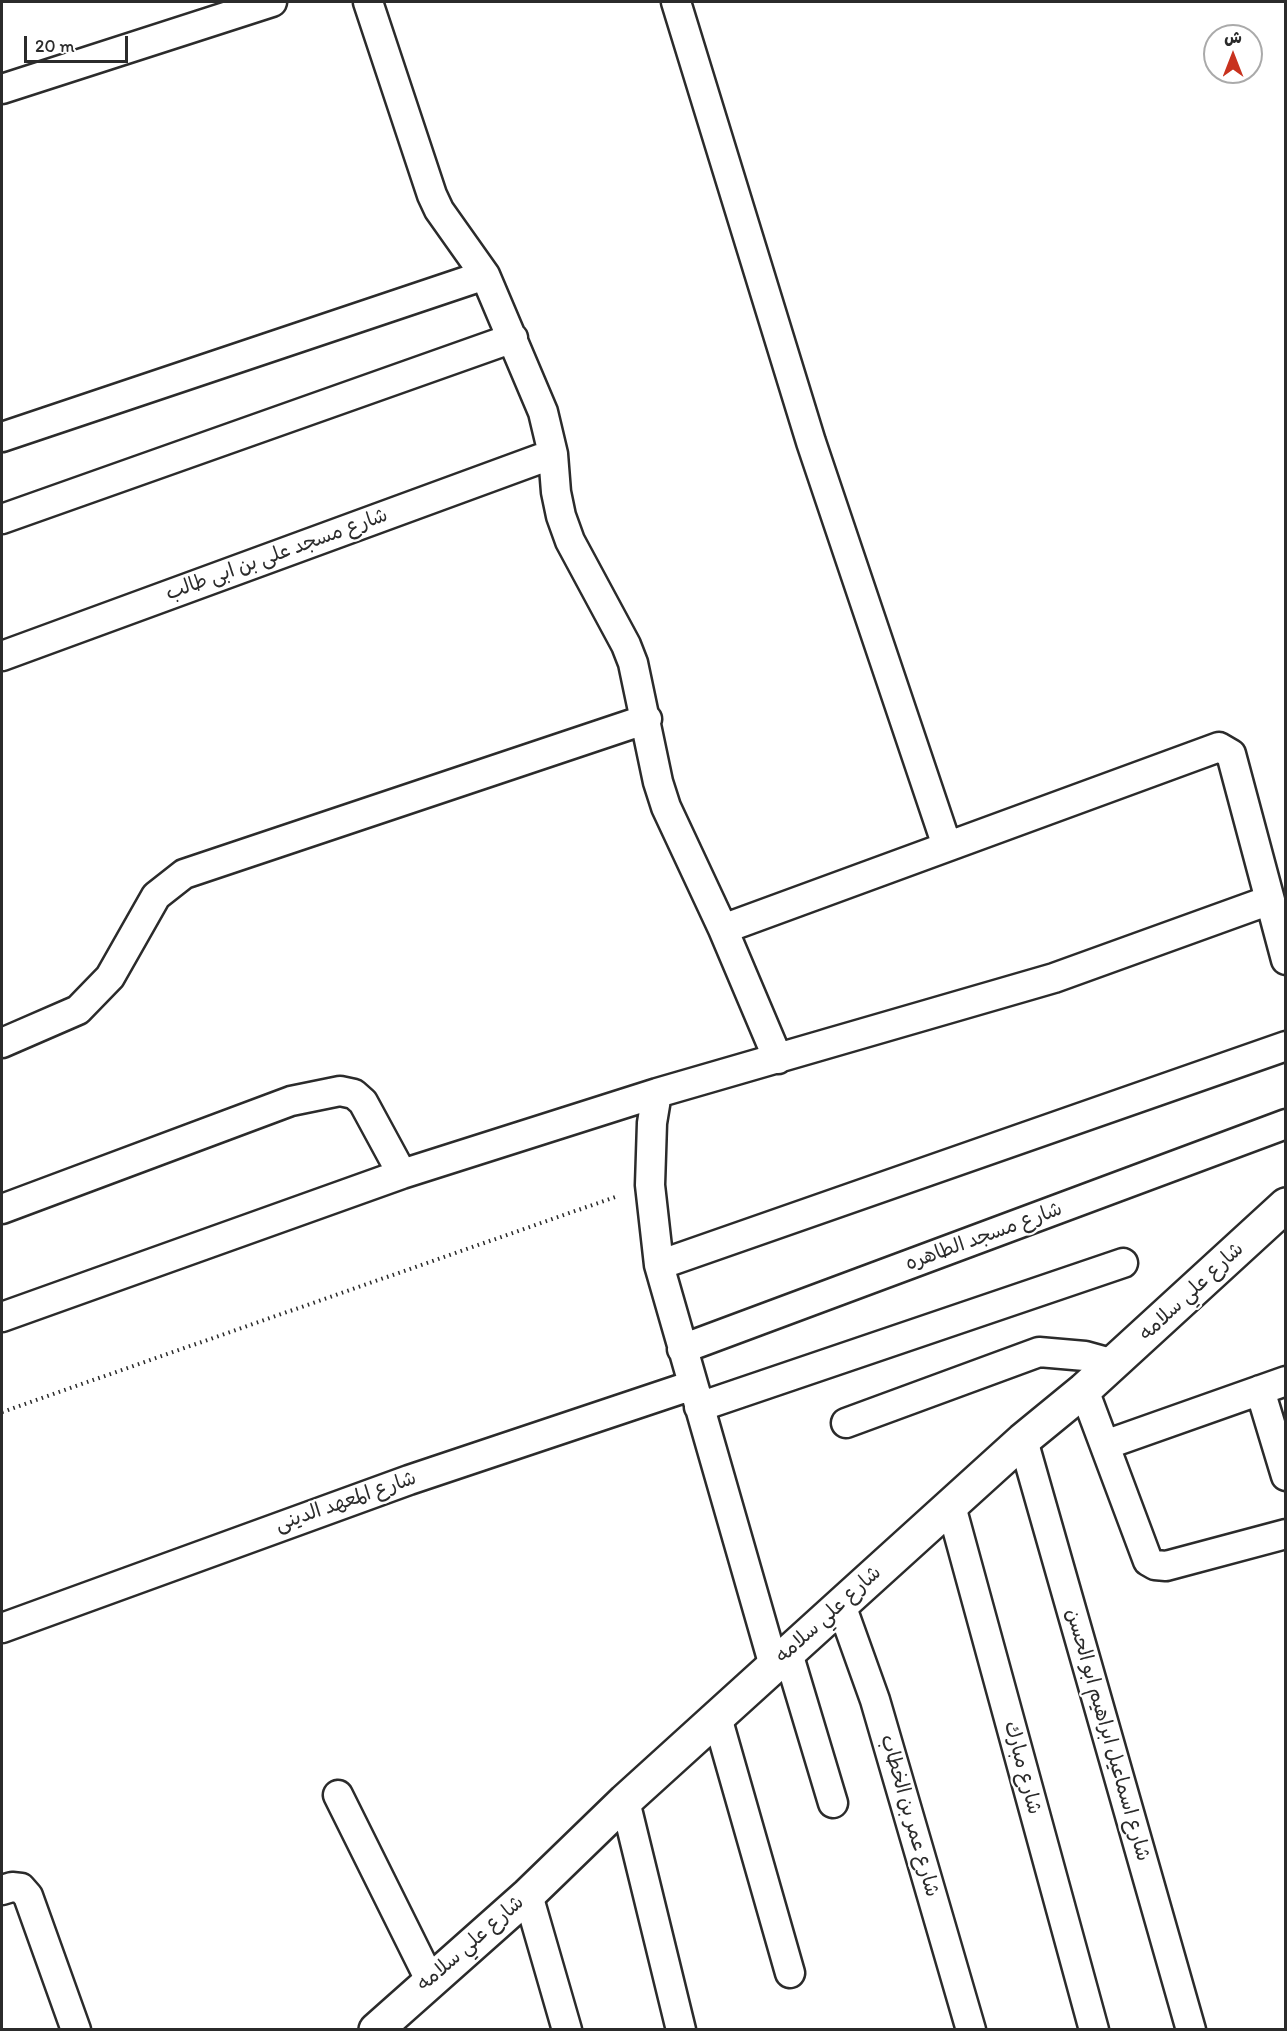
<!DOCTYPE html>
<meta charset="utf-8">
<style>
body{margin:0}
#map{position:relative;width:1287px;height:2031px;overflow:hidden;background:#fff;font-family:Itim,"Playpen Sans Arabic",sans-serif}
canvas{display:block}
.frame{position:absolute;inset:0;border:3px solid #2b2b2b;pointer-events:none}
.north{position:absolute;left:1203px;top:24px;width:60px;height:60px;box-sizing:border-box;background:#fff;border:2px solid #aaa;border-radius:50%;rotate:0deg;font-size:16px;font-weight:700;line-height:24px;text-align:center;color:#2b2b2b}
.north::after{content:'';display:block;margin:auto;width:21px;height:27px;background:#c8321e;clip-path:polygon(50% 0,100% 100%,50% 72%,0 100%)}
.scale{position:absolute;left:24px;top:36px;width:104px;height:27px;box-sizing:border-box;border:3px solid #2b2b2b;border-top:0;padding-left:8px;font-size:18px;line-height:21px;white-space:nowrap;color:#2b2b2b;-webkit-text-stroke:4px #fff;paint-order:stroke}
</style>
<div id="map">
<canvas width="1287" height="2031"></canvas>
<div class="frame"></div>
<div class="north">ش</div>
<div class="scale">20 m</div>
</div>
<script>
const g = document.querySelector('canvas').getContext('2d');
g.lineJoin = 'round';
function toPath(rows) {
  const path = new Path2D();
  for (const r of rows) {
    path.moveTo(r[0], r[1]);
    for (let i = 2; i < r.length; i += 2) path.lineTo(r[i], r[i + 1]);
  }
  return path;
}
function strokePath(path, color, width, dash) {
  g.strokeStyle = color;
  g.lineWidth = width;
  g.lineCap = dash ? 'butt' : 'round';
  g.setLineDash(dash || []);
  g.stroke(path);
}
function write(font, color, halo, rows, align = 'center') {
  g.font = font + ' Itim,"Playpen Sans Arabic",sans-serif';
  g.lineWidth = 4.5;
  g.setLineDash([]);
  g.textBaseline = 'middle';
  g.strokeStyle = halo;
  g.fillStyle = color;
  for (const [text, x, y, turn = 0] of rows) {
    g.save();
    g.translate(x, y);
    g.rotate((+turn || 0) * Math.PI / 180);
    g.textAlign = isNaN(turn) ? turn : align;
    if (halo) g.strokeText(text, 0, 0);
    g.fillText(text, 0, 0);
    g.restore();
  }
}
const path = toPath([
 [2,1412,618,1196]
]);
const street = toPath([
 [368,2,432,195,439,210,485,275,543,412,553,454,556,492,561,516,570,541,626,645,633,663,658,782,666,807,723,929,778,1059],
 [676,2,811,442,947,846],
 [2,89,272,2],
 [2,437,485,275],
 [2,519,513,338],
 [2,656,553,454],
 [723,929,1219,747,1231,754,1286,960],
 [2,1043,78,1010,110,977,156,896,184,874,647,719],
 [657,1093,652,1123,650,1185,659,1265,774,1666],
 [2,1209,291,1101,340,1091,354,1094,363,1102,402,1174],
 [659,1265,1286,1046],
 [2,1317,402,1174,657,1093,1054,978,1270,900],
 [682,1349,1286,1124],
 [1084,1390,1148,1561,1155,1565,1166,1566,1286,1534],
 [1260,1390,1286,1476],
 [699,1407,1123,1263],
 [846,1423,1039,1352,1085,1356,1114,1364],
 [1023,1440,1191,2030],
 [1105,1445,1286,1381],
 [951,1506,1094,2030],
 [841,1605,875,1700,971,2030],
 [2,1628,409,1480,693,1385],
 [788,1653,833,1803],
 [717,1717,790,1973],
 [338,1795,430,1980],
 [625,1801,681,2030],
 [2,1890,12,1887,21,1888,28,1896,76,2030],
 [528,1895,567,2030]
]);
const secondary = toPath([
 [376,2030,528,1895,625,1801,841,1605,1023,1440,1084,1390,1286,1205]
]);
const streetNames = [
 ["شارع مسجد على بن ابى طالب",277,555,-20],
 ["شارع مسجد الطاهره",984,1237,-20],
 ["شارع علي سلامه",1192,1292,-43],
 ["شارع المعهد الدينى",346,1502,-19],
 ["شارع علي سلامه",829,1615,-42],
 ["شارع اسماعيل ابراهيم ابو الحسن",1107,1735,74],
 ["شارع مبارك",1022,1768,75],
 ["شارع عمر بن الخطاب",909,1816,74],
 ["شارع علي سلامه",471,1944,-41]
];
strokePath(street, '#2b2b2b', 33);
strokePath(secondary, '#2b2b2b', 38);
strokePath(path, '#2b2b2b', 4, [1.5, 4.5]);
strokePath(street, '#fff', 28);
strokePath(secondary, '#fff', 33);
write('20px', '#2b2b2b', '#fff', streetNames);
</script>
